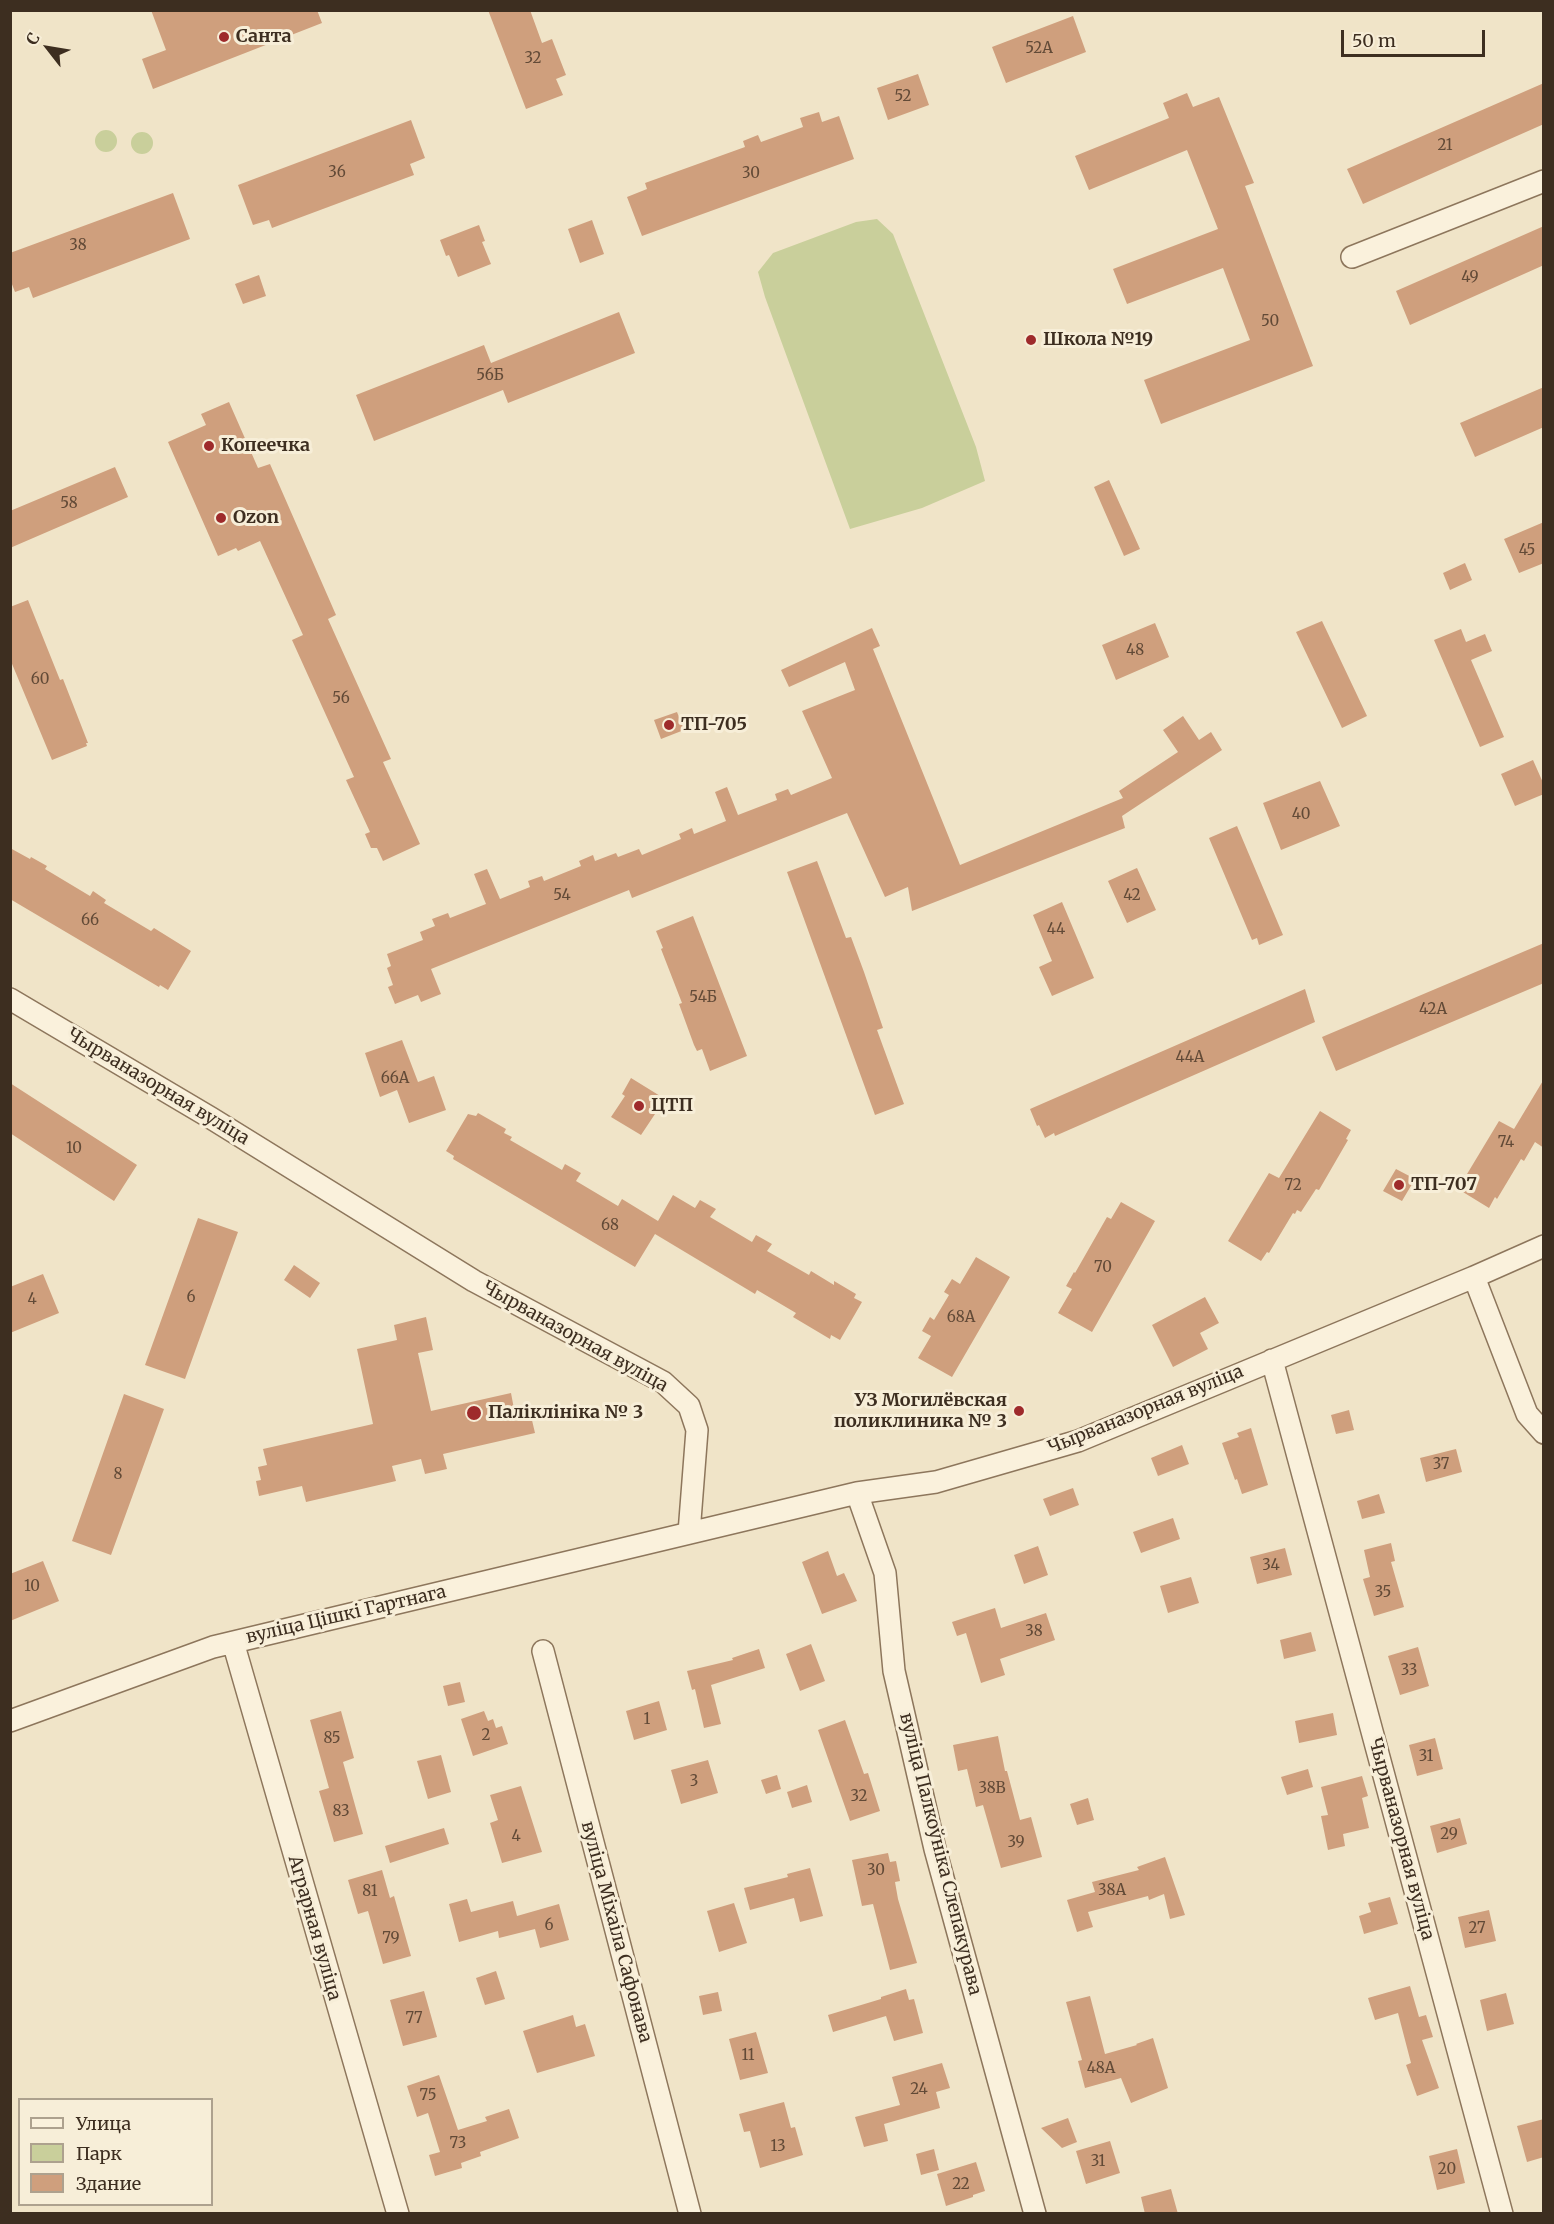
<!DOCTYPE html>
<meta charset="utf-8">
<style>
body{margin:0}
#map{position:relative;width:1554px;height:2224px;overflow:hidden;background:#f0e4c8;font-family:Merriweather,serif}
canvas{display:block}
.frame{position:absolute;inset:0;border:12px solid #3d2e20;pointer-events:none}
.legend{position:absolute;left:18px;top:2098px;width:195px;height:108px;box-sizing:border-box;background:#f7eed8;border:2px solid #ada18e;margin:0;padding:8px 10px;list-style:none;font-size:18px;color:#3d2e20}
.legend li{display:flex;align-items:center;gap:12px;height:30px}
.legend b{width:30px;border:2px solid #ada18e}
.north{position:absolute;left:18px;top:18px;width:60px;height:60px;-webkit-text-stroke:4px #f7eed8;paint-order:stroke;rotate:301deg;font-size:16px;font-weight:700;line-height:24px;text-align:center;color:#3d2e20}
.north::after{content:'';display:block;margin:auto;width:21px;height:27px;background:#3d2e20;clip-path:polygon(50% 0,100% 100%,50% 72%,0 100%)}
.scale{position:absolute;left:1341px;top:30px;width:144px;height:27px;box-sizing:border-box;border:3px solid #3d2e20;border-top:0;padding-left:8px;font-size:18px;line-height:21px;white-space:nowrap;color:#3d2e20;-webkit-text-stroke:4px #f7eed8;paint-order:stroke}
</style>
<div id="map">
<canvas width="1554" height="2224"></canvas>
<div class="frame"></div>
<ul class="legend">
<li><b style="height:8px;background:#faf1dc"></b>Улица</li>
<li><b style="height:16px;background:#c9cf9b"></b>Парк</li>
<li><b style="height:16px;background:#cf9f7d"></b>Здание</li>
</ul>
<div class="north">С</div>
<div class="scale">50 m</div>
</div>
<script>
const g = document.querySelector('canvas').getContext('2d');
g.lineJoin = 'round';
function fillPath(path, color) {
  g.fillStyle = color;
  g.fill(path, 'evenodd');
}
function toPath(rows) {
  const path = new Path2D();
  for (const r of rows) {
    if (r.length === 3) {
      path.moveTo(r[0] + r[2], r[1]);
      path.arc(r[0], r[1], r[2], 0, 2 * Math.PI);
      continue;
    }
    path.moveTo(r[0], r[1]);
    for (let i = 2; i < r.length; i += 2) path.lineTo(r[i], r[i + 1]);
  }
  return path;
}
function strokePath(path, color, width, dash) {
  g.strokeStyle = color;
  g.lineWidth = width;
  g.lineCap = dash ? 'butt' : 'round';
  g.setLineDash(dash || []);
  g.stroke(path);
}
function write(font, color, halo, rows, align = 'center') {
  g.font = font + ' Merriweather,serif';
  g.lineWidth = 6;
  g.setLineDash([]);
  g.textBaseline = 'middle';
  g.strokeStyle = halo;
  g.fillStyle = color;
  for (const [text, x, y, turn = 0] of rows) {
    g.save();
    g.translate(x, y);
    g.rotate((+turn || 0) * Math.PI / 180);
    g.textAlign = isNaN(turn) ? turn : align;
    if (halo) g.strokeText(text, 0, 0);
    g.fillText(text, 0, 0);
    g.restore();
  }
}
const green = toPath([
 [106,141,11],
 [142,143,11],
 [877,219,893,234,976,447,985,481,922,508,850,529,765,297,758,272,773,253,856,222]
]);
const building = toPath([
 [151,10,317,10,322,23,153,89,142,59,166,50],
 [488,10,530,10,542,43,552,39,566,75,556,79,563,95,526,109],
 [1073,16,1086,52,1006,83,992,47],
 [918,74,929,105,888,120,877,88],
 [1544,83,1544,124,1363,204,1347,169],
 [1187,93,1193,107,1219,97,1254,183,1245,186,1313,366,1161,424,1144,380,1250,340,1223,268,1127,304,1113,269,1218,229,1187,150,1089,190,1075,156,1169,118,1163,103],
 [819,112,822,122,839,116,854,159,642,236,627,197,647,189,645,183,745,147,743,141,758,135,761,142,803,127,800,118],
 [411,120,425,158,410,164,414,175,272,228,269,220,253,225,238,185],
 [173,193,190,239,33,298,29,287,15,292,10,279,10,253],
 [592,220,604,254,580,263,568,229],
 [479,225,485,241,482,242,491,264,458,277,449,255,446,256,440,240],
 [1544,226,1544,265,1410,325,1396,291],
 [259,275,266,296,243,304,235,284],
 [619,312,635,353,508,403,503,390,374,441,356,395,484,345,491,363],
 [1544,387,1544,427,1475,457,1460,423],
 [229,402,258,468,270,464,336,615,328,619,391,759,383,762,420,844,383,861,377,848,371,848,365,834,370,832,346,780,354,777,292,640,303,635,260,541,238,551,236,548,218,556,168,442,206,425,201,414],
 [115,467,128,497,10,548,10,511],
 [1109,480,1140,549,1124,556,1094,487],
 [1544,522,1544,563,1519,573,1504,539],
 [1465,563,1472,580,1450,590,1443,573],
 [28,600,60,680,63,679,88,743,86,743,87,746,52,760,10,659,10,607],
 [1322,621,1367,716,1342,728,1296,632],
 [1155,623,1169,657,1116,680,1102,645],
 [872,628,880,646,873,649,960,865,1123,798,1119,791,1178,752,1163,730,1183,716,1199,740,1211,732,1222,750,1122,816,1125,828,912,911,908,887,885,897,847,813,632,898,629,890,431,969,441,994,421,1002,418,995,395,1004,388,987,393,985,387,968,391,966,387,954,423,940,420,932,435,926,432,919,448,913,450,918,486,904,474,874,487,869,500,899,530,887,528,881,542,876,544,881,581,866,579,861,593,855,595,861,616,853,618,857,639,849,642,855,681,839,679,834,692,828,694,834,726,821,715,792,727,787,738,815,777,800,775,794,788,789,791,795,832,778,802,711,855,690,845,662,789,687,781,670],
 [1461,629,1466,642,1485,634,1492,651,1471,660,1504,737,1480,747,1434,640],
 [677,712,684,730,661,739,654,720],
 [1533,760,1544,785,1544,794,1515,806,1501,774],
 [1320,781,1340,826,1281,850,1263,803],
 [1237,826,1283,935,1259,945,1257,938,1252,940,1209,838],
 [10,848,30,859,31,857,47,866,45,869,90,896,93,891,106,900,104,903,151,931,154,928,191,951,168,990,160,985,159,987,10,899],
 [817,861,846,938,851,937,864,972,883,1028,877,1030,904,1104,875,1115,787,872],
 [1137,868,1156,910,1127,923,1108,881],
 [1062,902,1094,978,1052,996,1039,967,1052,961,1033,915],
 [693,916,747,1056,710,1071,702,1049,697,1051,694,1045,679,1004,682,1003,661,949,663,948,656,931],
 [1544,943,1544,983,1336,1071,1322,1037],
 [1305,989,1315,1022,1055,1136,1054,1133,1045,1138,1039,1125,1037,1126,1030,1109],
 [402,1040,418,1082,434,1076,446,1110,409,1123,397,1090,380,1097,365,1053],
 [631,1078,665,1099,641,1135,611,1117,625,1096,622,1094],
 [1544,1079,1544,1148,1535,1142,1524,1161,1521,1159,1497,1199,1495,1197,1489,1208,1458,1189,1499,1121,1514,1129],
 [10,1083,137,1165,114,1201,10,1133],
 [1320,1111,1351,1130,1346,1139,1348,1140,1319,1190,1316,1189,1301,1212,1297,1210,1295,1214,1293,1213,1269,1253,1267,1252,1261,1261,1228,1241,1269,1173,1279,1178],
 [478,1113,506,1129,504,1133,512,1137,510,1140,562,1170,565,1164,581,1173,576,1181,618,1206,622,1199,658,1221,673,1195,695,1208,700,1200,716,1209,710,1217,752,1242,756,1235,772,1244,767,1251,809,1275,811,1271,834,1285,834,1281,856,1294,854,1298,862,1302,840,1340,831,1335,830,1339,793,1317,796,1313,757,1290,755,1294,655,1234,635,1267,453,1159,454,1156,446,1151,468,1114,476,1116],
 [1396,1169,1415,1179,1402,1201,1383,1191],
 [1121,1202,1155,1221,1092,1332,1058,1313,1072,1289,1066,1286,1074,1272,1075,1273,1107,1217,1111,1219],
 [198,1218,238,1232,185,1379,145,1365],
 [976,1257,1010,1277,952,1377,918,1358,931,1336,922,1331,930,1317,934,1320,949,1295,944,1292,952,1279,960,1284],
 [294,1265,320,1283,310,1298,284,1280],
 [43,1274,59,1313,10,1333,10,1287],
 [1205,1297,1219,1323,1200,1333,1208,1349,1173,1367,1152,1325],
 [426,1317,433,1350,418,1353,431,1411,511,1393,514,1409,522,1408,525,1418,531,1416,535,1433,443,1454,447,1469,425,1474,421,1459,392,1466,396,1481,306,1502,302,1486,259,1496,256,1481,261,1480,258,1467,267,1465,263,1449,373,1424,357,1349,397,1340,394,1325],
 [124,1394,164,1409,111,1555,72,1541],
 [1349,1410,1354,1430,1336,1434,1331,1415],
 [1251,1428,1268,1485,1242,1494,1237,1479,1235,1480,1222,1443,1239,1437,1237,1433],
 [1182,1445,1189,1464,1158,1476,1151,1458],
 [1456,1449,1462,1472,1426,1482,1420,1458],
 [1073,1488,1079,1505,1050,1516,1043,1499],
 [1379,1494,1385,1513,1362,1519,1357,1501],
 [1173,1518,1180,1539,1141,1553,1133,1532],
 [1391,1543,1395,1561,1391,1562,1404,1607,1374,1616,1363,1579,1370,1577,1364,1550],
 [1038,1546,1048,1575,1024,1584,1014,1555],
 [1285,1548,1292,1575,1257,1584,1250,1557],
 [828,1551,837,1576,844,1573,857,1601,822,1614,802,1562],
 [43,1561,59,1601,10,1621,10,1574],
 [1191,1577,1199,1603,1168,1613,1160,1586],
 [995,1608,1001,1628,1046,1613,1055,1640,1000,1659,1005,1675,981,1683,966,1633,957,1636,952,1622],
 [1311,1632,1316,1651,1284,1659,1280,1640],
 [811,1644,825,1681,800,1691,786,1654],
 [1418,1647,1429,1686,1400,1695,1388,1656],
 [759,1649,765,1668,711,1685,721,1724,704,1728,695,1689,692,1690,687,1671,733,1660,732,1658],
 [460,1682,465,1702,448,1706,443,1686],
 [659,1701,667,1730,634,1740,626,1711],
 [341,1711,354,1758,343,1762,363,1834,334,1842,319,1791,329,1788,310,1720],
 [484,1711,488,1721,493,1719,496,1728,502,1726,508,1744,473,1756,461,1719],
 [1333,1713,1337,1735,1299,1743,1295,1721],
 [845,1720,864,1774,868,1773,880,1811,850,1821,818,1730],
 [998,1736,1005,1771,1007,1771,1020,1820,1031,1817,1042,1857,1001,1868,983,1805,976,1807,967,1769,958,1771,953,1745],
 [1435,1738,1443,1769,1417,1776,1409,1745],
 [441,1755,451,1792,428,1799,417,1761],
 [708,1760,718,1793,681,1804,671,1770],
 [1308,1769,1313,1787,1287,1795,1281,1777],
 [777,1775,781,1789,766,1794,761,1780],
 [1362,1776,1368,1796,1362,1798,1369,1828,1343,1834,1345,1846,1328,1850,1321,1816,1328,1815,1321,1787],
 [807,1785,812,1802,792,1808,787,1792],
 [521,1786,542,1852,502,1863,490,1823,498,1820,490,1795],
 [1088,1798,1094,1820,1077,1825,1070,1804],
 [1460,1818,1467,1844,1437,1853,1430,1826],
 [444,1828,449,1844,390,1863,385,1846],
 [888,1853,890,1862,896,1861,900,1881,895,1882,898,1899,917,1963,890,1970,873,1904,862,1906,852,1860],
 [1165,1857,1185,1915,1170,1919,1164,1894,1149,1900,1148,1896,1088,1912,1093,1927,1077,1932,1067,1900,1095,1892,1092,1882,1139,1870,1137,1867],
 [810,1868,823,1916,800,1922,794,1898,750,1910,744,1888,788,1877,787,1874],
 [382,1870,390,1898,394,1896,411,1956,383,1964,368,1911,358,1914,348,1880],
 [1390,1897,1398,1924,1364,1934,1359,1916,1371,1912,1368,1903],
 [467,1899,471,1912,513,1901,517,1916,559,1904,569,1940,540,1948,535,1929,499,1938,498,1931,459,1942,449,1904],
 [734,1903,747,1943,719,1952,707,1911],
 [1489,1910,1496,1941,1465,1948,1458,1917],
 [496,1971,505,1999,485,2005,476,1978],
 [1410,1986,1419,2017,1426,2015,1433,2037,1422,2040,1439,2088,1417,2096,1406,2065,1411,2063,1398,2013,1375,2020,1368,1998],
 [906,1989,909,2000,914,1999,923,2033,894,2041,886,2016,833,2032,828,2015,881,1999,881,1997],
 [424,1991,437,2037,403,2046,390,2000],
 [718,1992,722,2011,703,2015,699,1996],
 [1506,1993,1514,2024,1487,2031,1480,2000],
 [1090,1996,1105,2054,1137,2045,1136,2044,1153,2038,1168,2088,1131,2103,1121,2078,1085,2088,1078,2061,1082,2060,1066,2002],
 [573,2015,576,2027,585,2024,595,2056,537,2073,523,2031],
 [756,2032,768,2073,740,2080,729,2039],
 [942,2063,950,2088,936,2092,940,2108,884,2124,888,2141,864,2147,855,2117,900,2105,892,2077],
 [439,2075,458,2130,487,2121,485,2117,509,2109,519,2138,480,2152,481,2156,461,2163,462,2168,435,2176,429,2155,440,2152,428,2113,417,2117,407,2086],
 [784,2102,791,2128,795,2127,803,2155,760,2168,750,2131,744,2132,739,2114],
 [1068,2118,1077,2142,1062,2148,1041,2128],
 [1544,2119,1544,2157,1527,2162,1517,2126],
 [1110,2141,1120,2173,1086,2184,1076,2151],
 [934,2149,939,2170,921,2175,916,2154],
 [1457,2149,1465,2183,1437,2190,1429,2156],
 [976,2162,985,2191,973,2195,973,2197,946,2206,937,2174],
 [1171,2189,1178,2214,1145,2214,1141,2197]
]);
const minor = toPath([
 [1352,257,1544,181],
 [10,999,211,1118,474,1281,663,1382,689,1406,697,1430,689,1533],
 [1474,1277,1527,1414,1544,1433],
 [1272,1360,1502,2214],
 [857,1493,885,1573,894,1671,935,1849,1035,2214],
 [233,1642,398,2214],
 [543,1651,690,2214],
 [10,1721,213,1647,857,1493,936,1482,1078,1441,1474,1277,1544,1246]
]);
const markers = [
 [224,37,6,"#9e2a2b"],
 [1031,340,6,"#9e2a2b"],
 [209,446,6,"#9e2a2b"],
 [221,518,6,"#9e2a2b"],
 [669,725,6,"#9e2a2b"],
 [639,1106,6,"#9e2a2b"],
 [1399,1185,6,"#9e2a2b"],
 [1019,1411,6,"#9e2a2b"],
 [474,1413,8,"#9e2a2b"]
];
const numberNames = [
 ["52А",1039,49],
 ["32",533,59],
 ["52",903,97],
 ["21",1445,146],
 ["36",337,173],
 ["30",751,174],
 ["38",78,246],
 ["49",1470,278],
 ["50",1270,322],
 ["56Б",490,376],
 ["58",69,504],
 ["45",1527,551],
 ["48",1135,651],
 ["60",40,680],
 ["56",341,699],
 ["40",1301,815],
 ["54",562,896],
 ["42",1132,896],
 ["66",90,921],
 ["44",1056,930],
 ["54Б",703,998],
 ["42А",1433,1010],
 ["44А",1190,1058],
 ["66А",395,1079],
 ["74",1506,1143],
 ["10",74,1149],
 ["72",1293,1186],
 ["68",610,1226],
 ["70",1103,1268],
 ["6",191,1298],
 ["4",32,1300],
 ["68А",961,1318],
 ["37",1441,1465],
 ["8",118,1475],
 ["34",1271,1566],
 ["10",32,1587],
 ["35",1383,1593],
 ["38",1034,1632],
 ["33",1409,1671],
 ["1",647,1720],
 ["2",486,1736],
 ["85",332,1739],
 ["31",1426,1757],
 ["3",694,1782],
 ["38В",992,1789],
 ["32",859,1797],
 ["83",341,1812],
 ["29",1449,1835],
 ["4",516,1837],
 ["39",1016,1843],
 ["30",876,1871],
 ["38А",1112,1891],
 ["81",370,1892],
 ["6",549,1926],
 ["27",1477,1929],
 ["79",391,1939],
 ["77",414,2019],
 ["11",748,2056],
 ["48А",1101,2069],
 ["24",919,2090],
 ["75",428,2096],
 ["73",458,2144],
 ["13",778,2147],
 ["31",1098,2162],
 ["20",1447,2170],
 ["22",961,2185]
];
const poiNames = [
 ["Санта",236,37],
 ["Школа №19",1043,340],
 ["Копеечка",221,446],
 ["Ozon",233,518],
 ["ТП-705",681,725],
 ["ЦТП",651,1106],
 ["ТП-707",1411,1185],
 ["УЗ Могилёвская",1007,1401,"right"],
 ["поликлиника № 3",1007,1422,"right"],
 ["Паліклініка № 3",488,1413]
];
const streetNames = [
 ["Чырваназорная вуліца",158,1087,31],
 ["Чырваназорная вуліца",575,1337,29],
 ["Чырваназорная вуліца",1146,1410,-22],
 ["вуліца Цішкі Гартнага",346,1615,-13],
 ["Чырваназорная вуліца",1401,1839,75],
 ["вуліца Палкоўніка Слепакурава",940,1854,76],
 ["Аграрная вуліца",314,1928,74],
 ["вуліца Міхаіла Сафонава",616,1932,75]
];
fillPath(green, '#c9cf9b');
fillPath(building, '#cf9f7d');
strokePath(minor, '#8d765c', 24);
strokePath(minor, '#faf1dc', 21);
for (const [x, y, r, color] of markers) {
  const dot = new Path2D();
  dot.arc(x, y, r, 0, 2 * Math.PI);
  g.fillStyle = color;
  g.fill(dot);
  strokePath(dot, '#f7eed8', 2);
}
write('15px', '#624a37', null, numberNames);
write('bold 18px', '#3d2e20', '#f7eed8', poiNames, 'left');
write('18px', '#3d2e20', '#f7eed8', streetNames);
</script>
